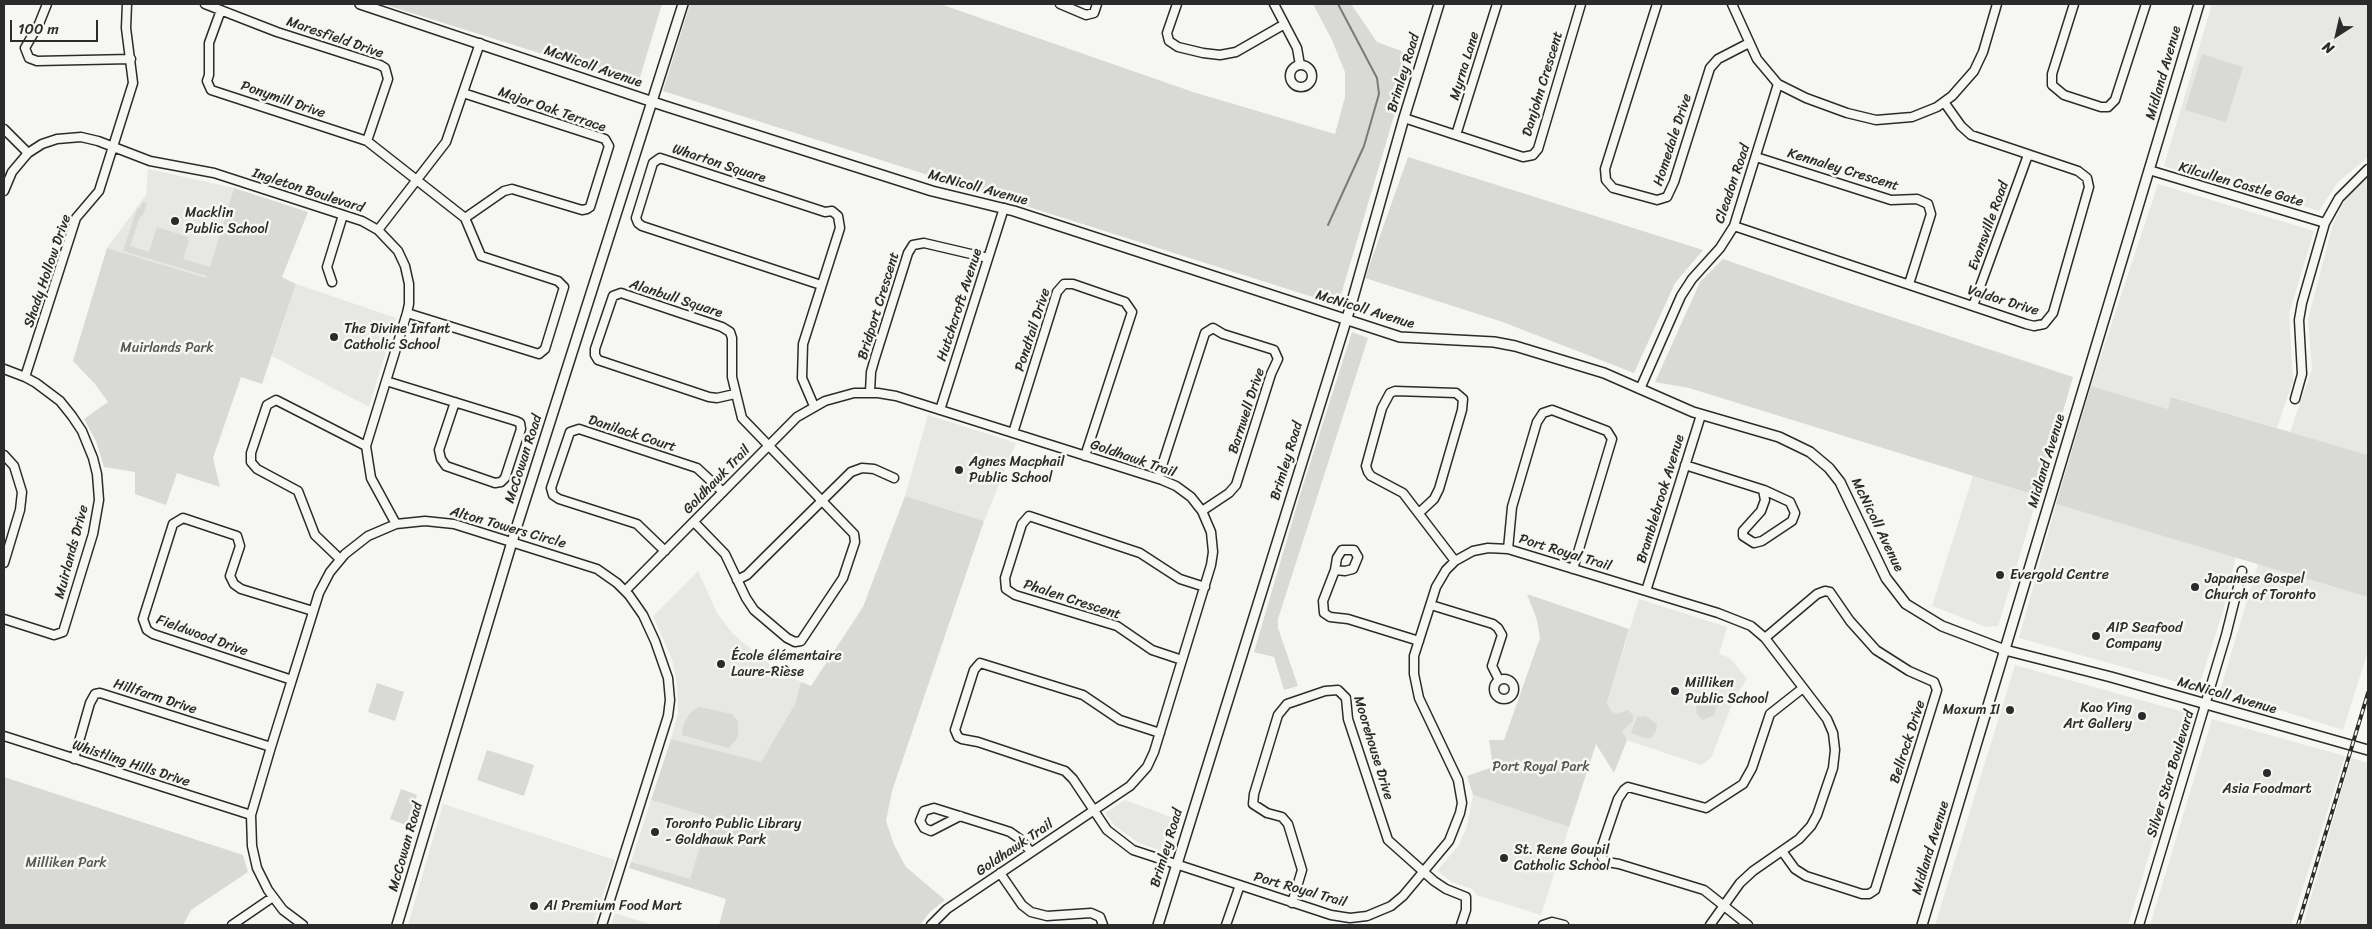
<!DOCTYPE html>
<meta charset="utf-8">
<style>
body{margin:0}
#map{position:relative;width:2372px;height:929px;overflow:hidden;background:#f6f6f2;font-family:Sriracha,sans-serif}
canvas{display:block}
.frame{position:absolute;inset:0;border:5px solid #2b2b2b;pointer-events:none}
.north{position:absolute;left:2312px;top:10px;width:50px;height:50px;-webkit-text-stroke:4px #f6f6f2;paint-order:stroke;rotate:215deg;font-size:14px;font-weight:700;line-height:20px;text-align:center;color:#2b2b2b}
.north::after{content:'';display:block;margin:auto;width:18px;height:22px;background:#2b2b2b;clip-path:polygon(50% 0,100% 100%,50% 72%,0 100%)}
.scale{position:absolute;left:10px;top:20px;width:88px;height:22px;box-sizing:border-box;border:2px solid #2b2b2b;border-top:0;padding-left:6px;font-size:15px;line-height:18px;white-space:nowrap;color:#2b2b2b;-webkit-text-stroke:4px #f6f6f2;paint-order:stroke}
</style>
<div id="map">
<canvas width="2372" height="929"></canvas>
<div class="frame"></div>
<div class="north">N</div>
<div class="scale">100 m</div>
</div>
<script>
const g = document.querySelector('canvas').getContext('2d');
g.lineJoin = 'round';
function fillPath(path, color) {
  g.fillStyle = color;
  g.fill(path, 'evenodd');
}
function toPath(rows) {
  const path = new Path2D();
  for (const r of rows) {
    if (r.length === 3) {
      path.moveTo(r[0] + r[2], r[1]);
      path.arc(r[0], r[1], r[2], 0, 2 * Math.PI);
      continue;
    }
    path.moveTo(r[0], r[1]);
    for (let i = 2; i < r.length; i += 2) path.lineTo(r[i], r[i + 1]);
  }
  return path;
}
function strokePath(path, color, width, dash) {
  g.strokeStyle = color;
  g.lineWidth = width;
  g.lineCap = dash ? 'butt' : 'round';
  g.setLineDash(dash || []);
  g.stroke(path);
}
function write(font, color, halo, rows, align = 'center') {
  g.font = font + ' Sriracha,sans-serif';
  g.lineWidth = 5;
  g.setLineDash([]);
  g.textBaseline = 'middle';
  g.strokeStyle = halo;
  g.fillStyle = color;
  for (const [text, x, y, turn = 0] of rows) {
    g.save();
    g.translate(x, y);
    g.rotate((+turn || 0) * Math.PI / 180);
    g.textAlign = isNaN(turn) ? turn : align;
    if (halo) g.strokeText(text, 0, 0);
    g.fillText(text, 0, 0);
    g.restore();
  }
}
const built = toPath([
 [2212,4,2368,4,2368,157,2337,183,2319,211,2164,166],
 [148,169,234,188,207,278,107,248,146,195],
 [2368,176,2368,455,2290,432,2312,369,2308,319,2333,224,2347,196],
 [2158,184,2314,231,2289,314,2293,381,2277,428,2172,397,2168,409,2091,386],
 [296,284,396,318,369,407,272,356],
 [928,415,1016,443,984,521,905,496],
 [1973,476,2038,496,1998,626,1986,627,1932,606],
 [2056,504,2236,557,2223,611,2200,683,2192,686,2019,638],
 [2258,564,2368,597,2368,651,2343,730,2220,691],
 [698,571,717,613,732,633,774,668,801,682,795,704,761,763,671,739,678,713,677,684,672,659,653,616],
 [1639,599,1727,627,1719,654,1730,658,1747,679,1733,702,1711,758,1701,765,1627,740,1607,703],
 [2015,665,2191,714,2128,925,1935,925],
 [2212,719,2345,756,2291,925,2150,925],
 [2351,758,2368,763,2368,925,2303,925],
 [1473,795,1569,827,1541,915,1477,895,1472,889,1452,882,1437,871,1459,845,1467,826],
 [651,800,709,817,690,880,631,862],
 [1125,800,1179,820,1169,851,1167,853,1139,843,1115,826,1105,813],
 [443,804,615,860,593,925,408,925],
 [615,913,652,925,611,925]
]);
const green = toPath([
 [383,4,662,4,638,84],
 [690,4,940,4,1193,92,1335,134,1345,97,1345,72,1332,40,1313,4,1351,4,1377,42,1412,55,1338,305,663,91],
 [2202,54,2243,67,2226,122,2185,110],
 [1408,157,1703,250,1675,283,1634,373,1500,321,1365,278],
 [234,188,308,212,282,277,296,284,262,384,241,377,213,458,220,487,177,473,166,505,135,494,135,472,104,467,96,441,84,419,108,402,95,384,73,361,107,248,207,278,207,276,123,251,137,209,140,208,142,202,147,203,142,217,140,216,130,246,149,252,157,227,188,237,187,240,189,241,183,259,210,267],
 [1723,259,1840,300,2073,377,2038,496,1689,388,1655,382,1700,282],
 [1352,332,1368,338,1278,619,1278,628,1298,686,1284,690,1274,657,1254,652,1300,495],
 [2091,386,2168,409,2171,397,2368,455,2368,597,2056,504],
 [905,496,984,521,892,791,886,821,894,845,906,867,945,900,930,912,920,925,719,925,726,899,629,868,631,862,690,879,709,817,651,800,671,739,761,762,795,704,801,682,811,686,863,607],
 [1527,594,1629,629,1607,703,1612,712,1618,714,1628,710,1633,715,1633,721,1622,731,1627,740,1614,773,1596,744,1569,827,1473,795,1467,776,1493,767,1489,740,1504,740,1540,638,1537,620],
 [377,683,404,692,395,721,368,712],
 [1706,698,1718,702,1714,715,1703,720,1697,714,1696,705,1701,699],
 [699,707,732,714,738,722,738,737,729,748,682,735,683,725,690,713],
 [1645,716,1657,724,1656,731,1651,738,1644,738,1631,733,1637,717],
 [487,750,534,765,524,796,477,780],
 [4,777,243,855,248,872,191,910,183,925,4,925],
 [401,789,417,795,406,825,390,819]
]);
const stream = toPath([
 [1328,225,1364,146,1379,94,1377,78,1338,4]
]);
const minor = toPath([
 [47,4,39,24,25,48,29,58,37,61,131,59],
 [205,4,277,32,380,65,385,68,388,79,367,141],
 [1060,4,1086,15,1094,13,1097,4],
 [1177,4,1167,33,1169,41,1178,47,1203,53,1220,55,1236,52,1283,25],
 [1274,4,1297,48,1300,65],
 [1657,4,1605,169,1606,180,1613,188,1657,200,1667,197,1674,182,1710,68,1718,59,1749,43],
 [1732,4,1757,59,1778,84,1806,98,1847,113,1876,120,1912,117,1937,107,1952,96,1974,71,1983,52,1997,4],
 [2074,4,2052,74,2052,85,2064,95,2101,107,2108,107,2115,100,2146,4],
 [221,10,209,43,209,75,207,81,211,90,367,141,465,218,481,256,558,281,564,287,545,349,539,354,407,313],
 [1301,76,11],
 [463,93,605,139,609,146,590,207,587,209,582,210,512,189,504,191,465,218],
 [1404,118,1523,157,1533,155,1538,149,1581,4],
 [4,129,28,153],
 [1456,135,1497,4],
 [1756,157,1891,200,1917,199,1928,204,1931,214,1909,284],
 [2149,170,2325,223],
 [4,191,12,172,28,153,42,144,57,139,81,137,98,141,150,161,214,173,362,221,378,230,398,251,405,266,409,284,409,304,407,313,366,446,371,478,396,524],
 [1734,226,2026,324,2034,326,2044,324,2053,313,2089,187,2087,178,2078,171,1971,135,1961,126,1944,102],
 [378,230,446,142,480,43],
 [332,282,327,267,343,215],
 [1973,306,2028,155],
 [4,369,25,377,36,383,60,401,72,416,82,431,93,458,97,474,99,500,93,534,63,632,54,635,4,619],
 [25,377,76,218,99,191,133,83,126,28,127,4],
 [386,381,516,421,520,423,521,429,505,478,501,482,495,483,446,466,441,459,439,450,455,402],
 [1640,389,1681,296,1692,279,1720,248,1734,226,1778,84],
 [870,392,871,372,875,358,908,253,913,245,924,243,988,258],
 [2295,399,2302,374,2299,320,2302,303,2325,223,2339,198,2368,169],
 [814,406,802,378,803,344,840,228,838,216,832,211,825,212,660,158,653,163,636,218,638,223,642,226,821,285],
 [940,410,1004,208],
 [1013,433,1057,292,1064,284,1073,284,1125,302,1132,312,1085,456],
 [4,455,14,466,22,492,20,510,4,563],
 [1685,465,1764,490,1790,502,1795,513,1792,521,1762,541,1754,543,1743,536,1743,531,1761,511,1765,500,1763,490],
 [1158,478,1205,333,1213,328,1223,334,1274,350,1278,359,1271,374,1236,485,1229,493,1202,511],
 [1420,512,1434,499,1439,489,1462,410,1463,399,1456,393,1395,391,1390,393,1382,408,1366,466,1368,472,1371,476,1403,493,1455,561],
 [694,522,725,554,746,598,754,610,787,638,795,642,801,641,843,578,855,542,854,534,742,418,732,377,732,338,730,332,722,327,621,293,613,296,595,349,595,355,598,360,709,397,717,398,735,394],
 [1508,549,1512,507,1537,422,1543,413,1552,410,1607,431,1612,439,1573,569],
 [665,551,637,524,559,499,553,495,551,488,570,432,579,429,697,468,723,492],
 [340,559,315,535,298,491,257,469,251,462,251,453,267,405,276,400,366,446],
 [1335,570,1345,571,1353,569,1358,557,1354,550,1342,550,1337,558,1335,570,1323,601,1324,613,1330,617,1348,619,1419,641],
 [737,580,747,575,765,557,851,472,862,468,874,469,894,478],
 [625,591,797,417,825,401,854,393,878,393,896,396,1162,480,1176,486,1191,497,1202,511,1211,532,1213,552,1211,565,1154,752,1147,767,1130,786,947,909,931,925],
 [1646,591,1701,415],
 [1431,605,1493,624,1498,628,1502,635,1492,666,1499,680],
 [1765,638,1817,594,1825,591,1830,592,1850,621,1876,650,1909,671,1934,682,1937,690,1875,890,1869,894,1862,894,1806,876,1795,869,1782,851],
 [1182,660,1152,650,1117,626,1015,595,1006,589,1005,578,1022,524,1029,516,1140,553,1180,579,1205,587],
 [1504,689,10],
 [292,680,153,634,147,630,143,619,173,524,183,518,237,536,240,546,230,576,234,584,241,589,313,611],
 [1160,733,1120,720,1083,695,980,663,974,670,955,730,958,737,962,739,978,742,1065,771,1073,779,1107,830,1133,850,1331,915,1350,918,1367,916,1391,906,1403,896,1449,841,1460,813,1462,803,1458,780,1419,698,1414,674,1414,656,1436,587,1446,570,1455,561,1473,551,1488,548,1508,549,1718,613,1751,626,1765,638,1827,719,1833,733,1835,750,1833,768,1817,815,1811,826,1799,839,1753,871,1740,883,1710,925],
 [4,736,251,815],
 [74,759,90,703,95,694,100,693,271,747],
 [960,816,931,831,924,828,920,821,924,811,934,808,1004,830,1010,832,1020,839,1031,852],
 [1000,873,1022,905,1031,912,1047,916,1091,913,1100,917,1103,925],
 [1292,903,1302,870,1288,824,1282,817,1267,813,1253,804,1254,794,1278,715,1287,704,1325,691,1338,690,1346,698,1348,719,1388,840,1434,881,1446,889,1466,897,1466,910,1461,925],
 [232,925,273,897],
 [303,925,283,910,268,890,257,868,252,846,251,815,271,747,319,593,330,572,345,554,368,536,396,524,425,521,454,524,597,569,617,583,629,595,643,615,655,641,668,678,670,700,668,716,602,925],
 [1226,925,1240,885],
 [1543,925,1552,922,1564,925],
 [1748,925,1704,890,1619,864,1607,862,1602,858,1601,849,1618,799,1624,790,1628,787,1706,808,1743,784,1752,768,1770,714,1803,688],
 [2139,925,2226,635,2242,571]
]);
const major = toPath([
 [360,4,665,106,932,191,1014,211,1400,337,1494,342,1515,346,1604,373,1693,412,1779,437,1810,452,1829,468,1840,482,1886,578,1906,604,1942,626,2005,650,2111,677,2368,750],
 [397,925,515,532,683,4],
 [1158,925,1351,305,1404,118,1439,4],
 [1922,925,2199,4]
]);
const rail = toPath([
 [2298,925,2368,693]
]);
const markers = [
 [175,221,5,"#2b2b2b"],
 [334,337,5,"#2b2b2b"],
 [959,470,5,"#2b2b2b"],
 [2000,575,5,"#2b2b2b"],
 [2195,587,5,"#2b2b2b"],
 [2096,636,5,"#2b2b2b"],
 [721,664,5,"#2b2b2b"],
 [1675,691,5,"#2b2b2b"],
 [2010,710,5,"#2b2b2b"],
 [2142,716,5,"#2b2b2b"],
 [2267,773,5,"#2b2b2b"],
 [655,832,5,"#2b2b2b"],
 [1504,858,5,"#2b2b2b"],
 [534,906,5,"#2b2b2b"]
];
const streetNames = [
 ["Maresfield Drive",335,38,19],
 ["Myrna Lane",1465,66,-73],
 ["McNicoll Avenue",593,67,19],
 ["Brimley Road",1404,73,-73],
 ["Midland Avenue",2164,73,-74],
 ["Danjohn Crescent",1543,84,-73],
 ["Ponymill Drive",283,100,19],
 ["Major Oak Terrace",552,110,19],
 ["Homedale Drive",1673,140,-72],
 ["Wharton Square",719,164,18],
 ["Kennaley Crescent",1843,170,17],
 ["Cleadon Road",1733,184,-71],
 ["Kilcullen Castle Gate",2241,185,16],
 ["McNicoll Avenue",978,188,15],
 ["Ingleton Boulevard",308,191,18],
 ["Evansville Road",1989,226,-70],
 ["Shady Hollow Drive",48,271,-71],
 ["Alanbull Square",676,299,18],
 ["Valdor Drive",2003,301,17],
 ["Hutchcroft Avenue",960,305,-72],
 ["Bridport Crescent",879,306,-73],
 ["McNicoll Avenue",1365,310,17],
 ["Pondtail Drive",1033,330,-72],
 ["Barnwell Drive",1247,411,-72],
 ["Danilack Court",632,434,18],
 ["McCowan Road",524,459,-72],
 ["Goldhawk Trail",1133,459,19],
 ["Brimley Road",1287,461,-73],
 ["Midland Avenue",2047,461,-73],
 ["Goldhawk Trail",717,480,-46],
 ["Bramblebrook Avenue",1661,499,-73],
 ["McNicoll Avenue",1877,525,64],
 ["Alton Towers Circle",508,528,16],
 ["Muirlands Drive",72,552,-75],
 ["Port Royal Trail",1565,553,17],
 ["Phalen Crescent",1072,600,18],
 ["Fieldwood Drive",202,636,20],
 ["McNicoll Avenue",2227,696,16],
 ["Hillfarm Drive",155,697,18],
 ["Bellrock Drive",1908,742,-72],
 ["Moorehouse Drive",1373,748,73],
 ["Whistling Hills Drive",131,764,18],
 ["Silver Star Boulevard",2171,774,-73],
 ["McCowan Road",406,847,-74],
 ["Goldhawk Trail",1015,848,-34],
 ["Brimley Road",1167,848,-73],
 ["Midland Avenue",1931,848,-73],
 ["Port Royal Trail",1300,890,16]
];
const poiNames = [
 ["Macklin",185,213],
 ["Public School",185,229],
 ["The Divine Infant",344,329],
 ["Catholic School",344,345],
 ["Agnes Macphail",969,462],
 ["Public School",969,478],
 ["Evergold Centre",2010,575],
 ["Japanese Gospel",2205,579],
 ["Church of Toronto",2205,595],
 ["AIP Seafood",2106,628],
 ["Company",2106,644],
 ["École élémentaire",731,656],
 ["Laure-Rièse",731,672],
 ["Milliken",1685,683],
 ["Public School",1685,699],
 ["Kao Ying",2132,708,"right"],
 ["Art Gallery",2132,724,"right"],
 ["Maxum II",2000,710,"right"],
 ["Asia Foodmart",2267,789,"center"],
 ["Toronto Public Library",665,824],
 ["- Goldhawk Park",665,840],
 ["St. Rene Goupil",1514,850],
 ["Catholic School",1514,866],
 ["AI Premium Food Mart",544,906]
];
const parkNames = [
 ["Muirlands Park",167,348],
 ["Port Royal Park",1541,767],
 ["Milliken Park",66,863]
];
fillPath(built, '#e7e7e3');
fillPath(green, '#d9d9d5');
strokePath(stream, '#7a7a78', 2);
strokePath(minor, '#2b2b2b', 11);
strokePath(major, '#2b2b2b', 12);
strokePath(minor, '#f6f6f2', 8);
strokePath(major, '#f6f6f2', 9);
strokePath(rail, '#2b2b2b', 4);
strokePath(rail, '#f6f6f2', 2, [5.5]);
for (const [x, y, r, color] of markers) {
  const dot = new Path2D();
  dot.arc(x, y, r, 0, 2 * Math.PI);
  g.fillStyle = color;
  g.fill(dot);
  strokePath(dot, '#f6f6f2', 2);
}
write('14px', '#2b2b2b', '#f6f6f2', streetNames);
write('14px', '#2b2b2b', '#f6f6f2', poiNames, 'left');
write('14px', '#565656', '#f6f6f2', parkNames);
</script>
